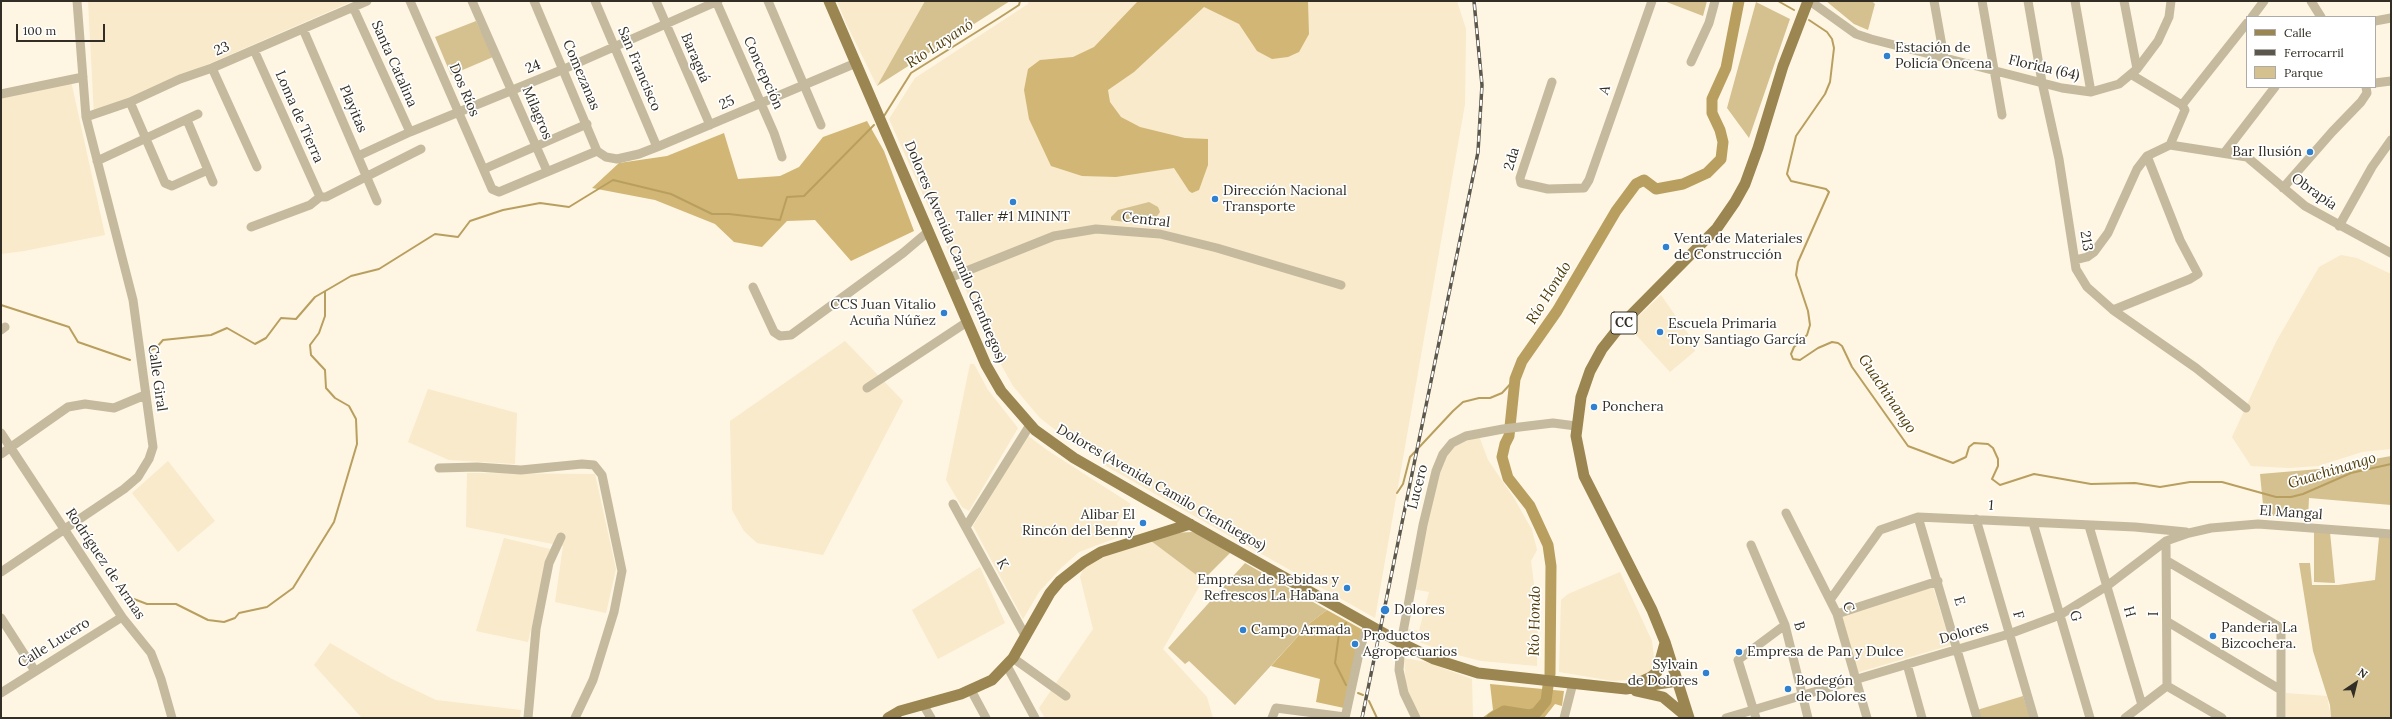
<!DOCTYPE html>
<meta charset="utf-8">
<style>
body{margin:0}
#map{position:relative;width:2392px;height:719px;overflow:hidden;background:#fef6e2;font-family:Lora,serif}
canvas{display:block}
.frame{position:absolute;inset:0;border:2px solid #322e25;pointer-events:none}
.legend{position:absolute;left:2246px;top:16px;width:130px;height:72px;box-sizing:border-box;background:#fff;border:1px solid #adaba8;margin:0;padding:5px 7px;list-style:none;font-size:12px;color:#322e25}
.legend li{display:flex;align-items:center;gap:8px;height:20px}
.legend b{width:20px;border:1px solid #adaba8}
.north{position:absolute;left:2336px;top:663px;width:40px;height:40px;-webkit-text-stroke:3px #fff;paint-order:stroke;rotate:35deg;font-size:11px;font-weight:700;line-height:16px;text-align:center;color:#322e25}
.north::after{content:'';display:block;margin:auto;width:14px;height:18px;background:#322e25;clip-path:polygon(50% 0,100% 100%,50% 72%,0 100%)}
.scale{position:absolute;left:16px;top:24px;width:89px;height:18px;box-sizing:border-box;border:2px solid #322e25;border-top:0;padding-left:5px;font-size:12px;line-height:14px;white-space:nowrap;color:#322e25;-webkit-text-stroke:3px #fff;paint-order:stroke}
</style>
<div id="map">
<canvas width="2392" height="719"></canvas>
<div class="frame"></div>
<ul class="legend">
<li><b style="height:5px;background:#9b8651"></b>Calle</li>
<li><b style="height:5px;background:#5c574c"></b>Ferrocarril</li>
<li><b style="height:11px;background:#d5c18f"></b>Parque</li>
</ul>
<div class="north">N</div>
<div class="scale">100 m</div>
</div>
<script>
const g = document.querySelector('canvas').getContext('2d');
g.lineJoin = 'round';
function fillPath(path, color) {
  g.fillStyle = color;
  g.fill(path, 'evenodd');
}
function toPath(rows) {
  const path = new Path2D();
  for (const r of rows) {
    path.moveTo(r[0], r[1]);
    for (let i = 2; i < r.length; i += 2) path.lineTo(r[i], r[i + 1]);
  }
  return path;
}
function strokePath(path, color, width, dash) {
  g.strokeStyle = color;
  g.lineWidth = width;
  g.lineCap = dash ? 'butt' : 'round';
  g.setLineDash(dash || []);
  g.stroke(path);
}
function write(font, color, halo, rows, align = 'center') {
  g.font = font + ' Lora,serif';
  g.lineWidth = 3.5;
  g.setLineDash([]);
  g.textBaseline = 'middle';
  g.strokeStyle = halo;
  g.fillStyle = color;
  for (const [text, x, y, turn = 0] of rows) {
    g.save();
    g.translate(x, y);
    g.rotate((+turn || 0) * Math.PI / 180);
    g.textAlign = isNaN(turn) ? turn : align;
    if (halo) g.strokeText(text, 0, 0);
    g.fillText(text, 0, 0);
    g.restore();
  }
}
const built = toPath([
 [88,1,353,1,94,114],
 [837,1,925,1,877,86,846,23],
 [1028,1,1457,1,1466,29,1465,104,1375,618,1104,465,1103,460,1066,438,1040,418,1013,386,993,350,889,119,915,78,1028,4],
 [71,81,105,235,24,251,1,254,1,98],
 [2341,255,2357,258,2391,274,2391,449,2362,452,2318,466,2289,468,2251,466,2232,437,2276,342,2319,267],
 [1661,295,1691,338,1695,351,1670,372,1628,326],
 [845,341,903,401,823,555,757,543,744,531,732,510,730,421],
 [970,364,974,364,988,390,1018,428,969,511,962,507,946,480],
 [428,389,517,413,515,464,449,460,408,442],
 [1027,435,1047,450,1131,504,1117,523,1119,537,1079,552,1061,568,1039,592,1023,619,973,526],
 [1479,436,1488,460,1514,498,1532,530,1537,550,1531,561,1538,615,1537,666,1481,661,1446,652,1411,639,1406,628,1419,631,1429,592,1413,589,1438,472,1445,457,1455,446],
 [168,461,215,521,178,552,132,493],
 [467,473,595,474,616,569,606,613,555,602,563,546,466,527],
 [504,538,550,549,528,642,476,631],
 [1151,541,1203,580,1163,649,1207,697,1213,718,1045,718,1039,708,1093,629,1080,577,1084,567,1092,561],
 [980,567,1005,623,938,659,912,610],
 [1620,572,1652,641,1655,667,1641,679,1613,681,1559,672,1561,600,1568,594],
 [1932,584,1951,645,1856,673,1838,612],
 [330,643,392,679,436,700,521,710,520,718,362,718,314,665],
 [1404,658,1426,662,1472,679,1473,718,1419,718,1406,686],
 [2286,693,2327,696,2331,718,2286,718]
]);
const green = toPath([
 [925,1,1010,1,877,86],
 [1664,1,1707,1,1703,16],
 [1826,1,1872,1,1875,4,1868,30,1854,24],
 [1756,2,1790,19,1749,138,1727,108],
 [476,21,493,57,451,75,435,37],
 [1149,202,1158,207,1160,212,1152,223,1146,225,1111,220,1111,217,1118,210],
 [2391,456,2391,505,2309,498,2308,519,2264,515,2260,474,2319,469],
 [2314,530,2330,532,2335,583,2314,582],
 [1192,532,1206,536,1231,552,1203,580,1151,541,1171,533],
 [2379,537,2391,537,2391,718,2331,718,2330,705,2313,651,2299,563,2310,563,2312,585,2338,585,2375,580],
 [1245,563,1327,610,1310,623,1235,705,1189,661,1185,664,1168,648],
 [2023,696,2030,718,1979,718,1977,710]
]);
const forest = toPath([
 [1138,1,1308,1,1309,34,1299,52,1288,57,1272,59,1257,51,1239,24,1204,7,1134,72,1108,90,1110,102,1121,117,1140,127,1185,138,1208,139,1208,165,1199,190,1192,193,1189,191,1174,168,1116,177,1082,176,1051,166,1029,119,1024,90,1028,69,1040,60,1073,57,1094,47],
 [867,121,884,151,914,231,851,261,815,220,787,221,762,247,734,242,715,224,655,200,592,188,619,163,667,156,724,133,738,179,780,176,799,167,823,137],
 [1327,610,1363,630,1344,708,1316,702,1320,679,1271,666,1310,623],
 [1490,684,1564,691,1562,706,1555,704,1544,718,1482,718,1493,710]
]);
const stream = toPath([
 [1778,1,1794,10],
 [1809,20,1827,32,1832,39,1834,48,1830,82,1825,94,1796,136,1787,174,1791,181,1826,189,1829,192,1798,262,1796,275,1808,311,1810,325,1807,335,1794,347,1791,354,1793,359,1800,360,1818,348,1832,342,1838,343,1842,346,1852,367,1908,446,1953,463,1966,457,1969,447,1974,443,1988,444,1993,448,1998,459,1998,466,1992,479,2000,485,2034,474,2091,484,2135,483,2160,487,2190,482,2222,482,2276,497,2291,497,2303,494,2351,473,2391,464],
 [884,116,911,73,999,18,1019,5,1020,1],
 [1,305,69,327,78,342,130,360],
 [148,351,156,348,163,340,211,335,227,328,255,344,266,338,281,318,296,319,315,297,351,276,379,269,435,234,458,237,470,221,503,210,540,203,569,207,613,180,671,194,712,214,729,214,780,220,787,197,804,196,874,125],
 [1397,493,1403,484,1410,457,1453,411,1463,402,1479,398,1490,398,1502,393,1515,379],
 [126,596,147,604,176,604,208,620,224,622,235,618,239,613,267,607,293,588,334,522,357,444,356,419,349,406,335,398,326,388,325,370,311,355,310,345,319,333,325,316,325,292],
 [1346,623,1339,634,1335,663,1346,685],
 [1358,693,1363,695],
 [1369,701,1377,718]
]);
const river = toPath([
 [1550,674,1551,566,1548,545,1530,506,1508,478,1502,457,1505,444,1509,436,1515,379,1522,361,1557,311,1616,211,1636,184,1644,180,1656,189,1683,184,1707,173,1721,159,1723,142,1720,130,1712,113,1712,99,1726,68,1739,1],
 [1492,718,1504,711,1529,715,1536,713,1546,701,1548,686]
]);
const minor = toPath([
 [410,1,492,189,499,192,597,151],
 [472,1,547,171],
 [534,1,597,151,606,157,617,159,639,154,657,147,856,63],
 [595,1,657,147],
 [656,1,710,125],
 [716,1,774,133,782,157],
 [768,1,821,125],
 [1810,1,1856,34,1871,39,2062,88,2091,92,2119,84,2137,69,2158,41,2169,17,2171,1],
 [1934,1,1944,57],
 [1982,1,2002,115],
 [2028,1,2042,82,2059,159,2076,269,2087,287,2113,310,2196,368,2246,408],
 [2075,1,2091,92],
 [2124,1,2137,69],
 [2311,1,2321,17],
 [353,7,410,132],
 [2252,17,2264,1],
 [2375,21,2391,18],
 [303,29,377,201],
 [254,50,320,197,326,197,421,149],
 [1691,62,1709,23,1715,1],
 [212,68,257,167],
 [2132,75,2182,105,2185,110,2170,145],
 [1552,82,1520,178,1521,183,1548,189,1584,188,1589,180,1652,1],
 [2375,83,2391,81],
 [1,94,83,77],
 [130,102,165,183,172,186,208,170],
 [2182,105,2247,23],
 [86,117,130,102,180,79,212,68,367,1],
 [187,120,213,182],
 [2225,152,2275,87],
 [358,156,410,132,564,69,718,1],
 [97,161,198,114],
 [484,169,587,124],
 [2283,188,2332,132,2361,102,2367,93,2366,87],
 [2339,226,2372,167,2391,140],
 [251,227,310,205,320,197],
 [2075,260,2087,257,2094,252,2108,233,2137,169,2147,156,2170,145,2247,157,2305,206,2391,253],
 [949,278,1054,236,1096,229,1160,234,1217,248,1341,285],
 [753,287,774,332,780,336,791,335,903,253,929,231],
 [2113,310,2190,279,2198,274,2180,240,2147,156],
 [1,330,5,327],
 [867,388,967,322],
 [1,433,122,617,151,653,161,679,172,718],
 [1,454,68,407,85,404,114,408,145,395],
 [439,468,477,467,521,470,582,464,594,465,602,475,622,571,614,612,593,680,575,718],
 [953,504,1026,637],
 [1786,513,1837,614,1867,718],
 [1918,517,1977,718],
 [1976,519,2034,718],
 [2033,523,2090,718],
 [2089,526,2142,705],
 [966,527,1030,425],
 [2166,541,2167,686],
 [1751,545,1785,625,1808,718],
 [2167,561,2281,628,2281,718],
 [1,572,124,489,138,477,149,459,153,447,133,300,86,117,77,1],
 [1830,600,1880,530,1918,517,2135,527,2186,532],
 [1837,614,1938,581],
 [1,618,35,671],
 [2168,622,2281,690],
 [1013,658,1066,696],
 [1907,664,1922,718],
 [1007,666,1035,718],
 [2167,686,2222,718],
 [971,690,986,718],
 [1,693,122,617],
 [924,706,931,718],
 [528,718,536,629,549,563,561,537],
 [1272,718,1276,708,1345,717],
 [1345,718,1360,649,1368,624],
 [1416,718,1404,693,1399,670,1401,643,1423,525,1436,471,1443,454,1452,443,1466,436,1503,429,1553,423,1576,426],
 [1564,718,1573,683],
 [1726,718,2009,634,2060,615,2107,586,2166,541,2189,533,2211,528,2258,524,2391,534],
 [1756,718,1738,660,1785,625],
 [2125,718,2167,686]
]);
const major = toPath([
 [829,1,986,365,1001,391,1035,430,1074,458,1147,500,1401,643,1434,659,1478,673,1607,687,1626,689,1677,681],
 [1634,685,1651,677,1657,672,1665,643],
 [1636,691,1663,697,1687,717],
 [888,718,900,711,961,694,992,680,1013,658,1050,593,1060,581,1084,562,1101,552,1190,524],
 [1689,718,1665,642,1652,610,1584,476,1576,436,1581,397,1590,371,1602,349,1621,325,1717,228,1735,202,1745,184,1758,148,1783,66,1808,1]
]);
const rail = toPath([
 [1362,718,1478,152,1482,85,1474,1]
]);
const markers = [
 [1887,56,4,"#2f80cf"],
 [2310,152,4,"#2f80cf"],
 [1215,199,4,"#2f80cf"],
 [1013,202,4,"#2f80cf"],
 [1666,247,4,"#2f80cf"],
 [944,313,4,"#2f80cf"],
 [1660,332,4,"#2f80cf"],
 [1594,407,4,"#2f80cf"],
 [1143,523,4,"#2f80cf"],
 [1347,588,4,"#2f80cf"],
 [1385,610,5,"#2f80cf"],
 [1243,630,4,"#2f80cf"],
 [2213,636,4,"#2f80cf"],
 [1355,644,4,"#2f80cf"],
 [1739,652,4,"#2f80cf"],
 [1706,673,4,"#2f80cf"],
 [1788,689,4,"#2f80cf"]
];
const shields = [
 [1624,323,26]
];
const shieldNames = [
 ["CC",1624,323]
];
const poiNames = [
 ["Estación de",1895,48],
 ["Policía Oncena",1895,64],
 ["Bar Ilusión",2302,152,"right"],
 ["Dirección Nacional",1223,191],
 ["Transporte",1223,207],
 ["Taller #1 MININT",1013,217,"center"],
 ["Venta de Materiales",1674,239],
 ["de Construcción",1674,255],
 ["CCS Juan Vitalio",936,305,"right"],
 ["Acuña Núñez",936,321,"right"],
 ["Escuela Primaria",1668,324],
 ["Tony Santiago García",1668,340],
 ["Ponchera",1602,407],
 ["Alibar El",1135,515,"right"],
 ["Rincón del Benny",1135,531,"right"],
 ["Empresa de Bebidas y",1339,580,"right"],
 ["Refrescos La Habana",1339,596,"right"],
 ["Dolores",1394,610],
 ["Panderia La",2221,628],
 ["Bizcochera.",2221,644],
 ["Campo Armada",1251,630],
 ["Productos",1363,636],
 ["Agropecuarios",1363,652],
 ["Empresa de Pan y Dulce",1747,652],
 ["Sylvain",1698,665,"right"],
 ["de Dolores",1698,681,"right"],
 ["Bodegón",1796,681],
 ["de Dolores",1796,697]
];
const streetNames = [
 ["23",222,49,-23],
 ["Baraguá",695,58,67],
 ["Santa Catalina",394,64,66],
 ["24",533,67,-23],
 ["Florida (64)",2044,68,13],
 ["San Francisco",639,69,67],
 ["Concepción",763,73,66],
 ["Comezanas",581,75,67],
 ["Dos Ríos",464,90,67],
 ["A",1605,90,-72],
 ["25",727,103,-24],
 ["Playitas",353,109,67],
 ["Milagros",537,113,67],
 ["Loma de Tierra",299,117,66],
 ["2da",1512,159,-73],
 ["Obrapía",2314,192,35],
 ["Central",1146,220,7],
 ["213",2086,241,81],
 ["Dolores (Avenida Camilo Cienfuegos)",955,252,67],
 ["Calle Giral",157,378,82],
 ["Lucero",1418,487,-76],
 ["Dolores (Avenida Camilo Cienfuegos)",1161,488,30],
 ["1",1991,506,4],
 ["El Mangal",2291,513,4],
 ["Rodríguez de Armas",105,564,56],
 ["K",1002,564,61],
 ["E",1959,601,74],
 ["C",1848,607,68],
 ["H",2129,612,74],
 ["I",2154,614,-90],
 ["F",2018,615,74],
 ["G",2075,616,74],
 ["B",1799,626,74],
 ["Dolores",1964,633,-16],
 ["Calle Lucero",54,643,-32]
];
const waterNames = [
 ["Río Luyanó",940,44,-33],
 ["Río Hondo",1549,293,-58],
 ["Guachinango",1887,394,56],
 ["Guachinango",2332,471,-17],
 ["Río Hondo",1535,621,-89]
];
fillPath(built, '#f8eaca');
fillPath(green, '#d5c18f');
fillPath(forest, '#d1b675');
strokePath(stream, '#b99f5f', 2);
strokePath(river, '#b99f5f', 11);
strokePath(minor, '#c5ba9e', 9);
strokePath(major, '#9b8651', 11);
strokePath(rail, '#5c574c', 3.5);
strokePath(rail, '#fff', 2, [6]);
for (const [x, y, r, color] of markers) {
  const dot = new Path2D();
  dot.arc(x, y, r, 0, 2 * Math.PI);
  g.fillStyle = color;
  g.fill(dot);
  strokePath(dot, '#fff', 1.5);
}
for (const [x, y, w] of shields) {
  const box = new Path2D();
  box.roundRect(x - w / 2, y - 11, w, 22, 3);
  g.fillStyle = '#fff';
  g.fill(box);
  strokePath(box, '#322e25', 1);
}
write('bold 13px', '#322e25', null, shieldNames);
write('14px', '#322e25', '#fff', poiNames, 'left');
write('14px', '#322e25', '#fff', streetNames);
write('italic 15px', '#4f3c06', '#fff', waterNames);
</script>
